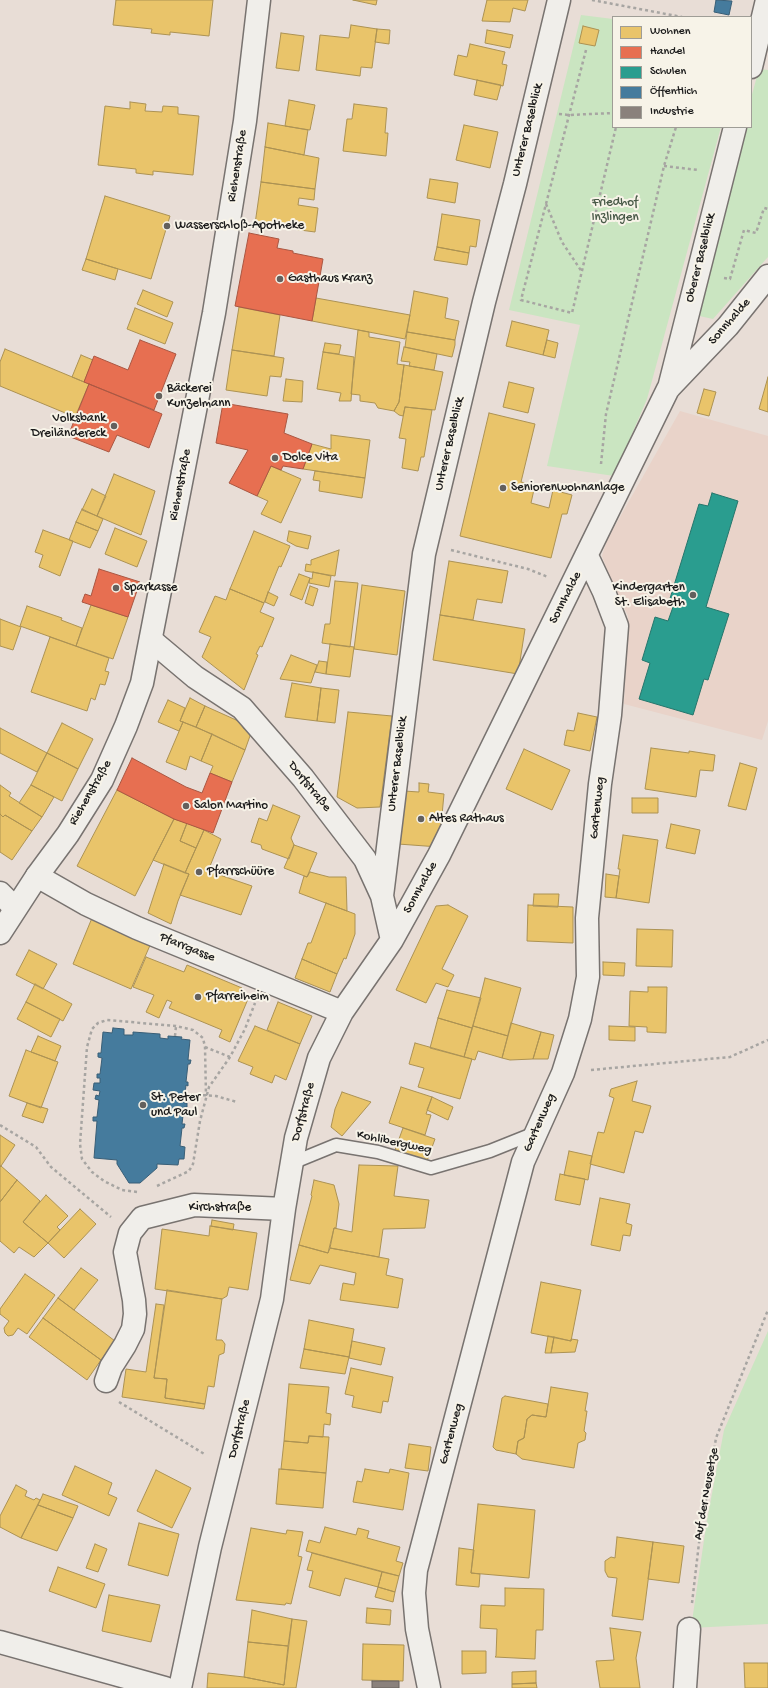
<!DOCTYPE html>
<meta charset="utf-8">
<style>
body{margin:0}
#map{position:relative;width:768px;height:1688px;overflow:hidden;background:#e8ddd6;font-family:"Gochi Hand",sans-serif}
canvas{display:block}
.legend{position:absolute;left:612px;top:16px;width:140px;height:112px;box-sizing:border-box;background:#f7f3e8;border:1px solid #9f9d96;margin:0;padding:5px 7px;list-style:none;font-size:12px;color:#1c1c1c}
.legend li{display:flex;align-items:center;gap:8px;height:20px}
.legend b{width:20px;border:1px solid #9f9d96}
</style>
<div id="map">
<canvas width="768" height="1688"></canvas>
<ul class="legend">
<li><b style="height:11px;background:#e9c46a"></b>Wohnen</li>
<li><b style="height:11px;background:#e76f51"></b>Handel</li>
<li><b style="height:11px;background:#2a9d8f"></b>Schulen</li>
<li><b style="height:11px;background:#457b9d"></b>Öffentlich</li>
<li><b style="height:11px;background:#8a817c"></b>Industrie</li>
</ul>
</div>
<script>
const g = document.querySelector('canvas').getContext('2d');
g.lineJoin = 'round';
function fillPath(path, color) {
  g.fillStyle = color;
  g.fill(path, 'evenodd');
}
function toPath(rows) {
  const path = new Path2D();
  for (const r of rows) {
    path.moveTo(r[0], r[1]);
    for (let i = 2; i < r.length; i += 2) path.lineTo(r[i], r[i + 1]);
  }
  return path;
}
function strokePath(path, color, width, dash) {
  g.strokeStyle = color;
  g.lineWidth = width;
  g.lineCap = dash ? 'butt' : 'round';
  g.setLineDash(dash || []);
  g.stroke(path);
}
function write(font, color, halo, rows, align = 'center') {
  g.font = font + ' "Gochi Hand",sans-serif';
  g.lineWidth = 4;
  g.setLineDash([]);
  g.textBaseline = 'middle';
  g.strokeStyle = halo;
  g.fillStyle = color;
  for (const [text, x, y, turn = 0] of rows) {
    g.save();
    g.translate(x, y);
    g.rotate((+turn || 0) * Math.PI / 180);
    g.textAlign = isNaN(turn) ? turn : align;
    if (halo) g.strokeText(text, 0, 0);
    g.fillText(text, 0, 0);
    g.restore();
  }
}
const built = toPath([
 [680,411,768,436,768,721,762,740,624,704,628,616,609,575,602,556,607,540]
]);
const green = toPath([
 [581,15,613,19,613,127,721,127,647,399,614,476,547,466,580,325,509,310],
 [759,69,768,70,768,257,713,319,695,315,744,127,751,127,751,98],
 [768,1331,768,1624,691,1628,707,1520,724,1430]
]);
const homes = toPath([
 [116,0,213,0,209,36,170,32,170,35,151,33,152,29,113,25,116,0],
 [353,0,377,0,376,5,353,0],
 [487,0,528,0,525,11,513,8,510,22,482,21,487,0],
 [351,25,377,29,372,68,361,67,360,76,316,70,320,35,349,38,351,25],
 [583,26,599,30,595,46,579,43,583,26],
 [377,29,390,30,389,44,375,42,377,29],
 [487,30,513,35,510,48,485,43,487,30],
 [281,33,304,36,299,71,276,68,281,33],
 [470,44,505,52,502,64,507,65,503,86,454,75,458,55,467,57,470,44],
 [477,80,501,85,497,100,474,95,477,80],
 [289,100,315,105,310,130,285,126,289,100],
 [130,102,146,104,145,111,162,112,163,106,178,107,178,114,199,116,193,175,153,171,153,175,136,173,136,169,98,165,105,106,130,109,130,102],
 [354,104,387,108,385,133,388,133,386,156,343,151,347,119,352,119,354,104],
 [268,123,308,130,304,155,265,147,268,123],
 [464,125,498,132,490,168,456,160,464,125],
 [265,147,319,158,315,189,261,182,265,147],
 [430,179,458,183,455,203,427,198,430,179],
 [261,182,315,189,314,200,299,198,298,205,318,208,315,232,255,224,261,182],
 [105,196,170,216,151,279,86,259,105,196],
 [442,214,480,220,476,247,470,246,469,253,437,247,442,214],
 [437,247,469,253,467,265,434,260,437,247],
 [86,259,118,269,115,280,82,270,86,259],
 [143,290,173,302,167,317,137,304,143,290],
 [414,291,448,298,445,318,459,321,455,340,407,332,414,291],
 [316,298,410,315,405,339,312,321,316,298],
 [239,307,280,315,274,356,232,350,239,307],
 [135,308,173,323,165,344,127,329,135,308],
 [512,321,549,330,543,355,506,346,512,321],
 [358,330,369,332,369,337,400,342,397,364,404,365,399,402,394,411,378,408,375,403,360,401,360,395,351,394,358,330],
 [407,332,455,340,455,345,452,357,405,347,407,332],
 [547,340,558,343,555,358,543,355,547,340],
 [325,343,341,345,339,354,323,352,325,343],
 [404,347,437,354,434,370,409,366,410,362,401,361,404,347],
 [5,349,89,384,75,417,0,386,0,362,5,349],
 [232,350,284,358,281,377,270,376,267,396,226,390,232,350],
 [323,352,354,357,351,401,339,401,341,393,317,389,323,352],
 [81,355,93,360,84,382,72,377,81,355],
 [404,365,443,372,435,410,405,407,403,416,399,415,394,411,399,402,404,365],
 [768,377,768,412,759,409,768,377],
 [286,379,303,381,302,402,283,401,286,379],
 [509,382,534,388,528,413,503,407,509,382],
 [704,389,716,392,709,416,697,413,704,389],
 [405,407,432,410,424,457,421,457,418,471,402,468,406,439,399,438,405,407],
 [489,413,535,424,521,482,535,485,531,503,549,508,553,490,572,495,567,514,562,514,551,558,460,536,489,413],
 [331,435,370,440,365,478,303,469,312,444,331,449,331,435],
 [271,466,301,479,281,523,261,514,268,501,257,496,271,466],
 [315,471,365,478,362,498,319,491,320,481,313,480,315,471],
 [114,474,155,491,141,535,97,516,114,474],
 [92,489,106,496,97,516,82,510,92,489],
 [82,509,103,519,98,531,76,522,82,509],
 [76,522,98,531,90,548,69,540,76,522],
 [115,528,147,541,137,567,105,554,115,528],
 [43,530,73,541,60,576,39,567,43,555,35,552,43,530],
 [254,531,290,546,281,567,279,566,264,603,230,589,254,531],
 [289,531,311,536,308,549,296,546,287,541,289,531],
 [339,550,335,576,305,571,306,564,311,565,311,560,339,550],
 [449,561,508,571,502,603,477,599,473,620,440,615,449,561],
 [313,572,331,576,329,587,309,583,310,578,312,579,313,572],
 [299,574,310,578,302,600,290,595,299,574],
 [335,581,358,583,350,647,322,643,325,624,330,624,335,581],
 [362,585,405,591,397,655,354,649,362,585],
 [310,586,318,589,313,606,305,603,310,586],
 [230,589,264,603,260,612,274,618,262,647,260,646,256,654,258,655,244,690,202,657,211,637,199,632,215,596,226,600,230,589],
 [268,592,278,597,274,606,265,602,268,592],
 [91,605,128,617,113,659,76,646,91,605],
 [27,606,62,618,61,620,82,628,76,646,20,626,27,606],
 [440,615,525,629,518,674,433,660,440,615],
 [0,619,21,627,13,650,0,646,0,619],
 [50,637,109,658,105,671,109,672,105,685,100,684,95,700,91,698,87,711,31,692,50,637],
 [330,644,354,647,350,677,326,674,330,644],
 [291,655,317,665,311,683,280,679,291,655],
 [319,661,327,662,326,674,315,672,319,661],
 [292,683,321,688,317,721,285,717,292,683],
 [321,688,339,690,335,723,317,721,321,688],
 [190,698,205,706,196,727,180,721,190,698],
 [168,700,185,708,180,721,183,722,179,731,158,722,168,700],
 [205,706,245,724,243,728,251,733,245,750,196,727,205,706],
 [348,712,392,716,380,807,357,808,337,797,348,712],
 [578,713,597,717,590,751,564,745,567,730,574,731,578,713],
 [183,722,212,734,201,761,190,756,186,770,166,762,183,722],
 [62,723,93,739,78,769,47,753,62,723],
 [0,728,47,753,37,772,0,753,0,728],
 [212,734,245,750,232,782,210,773,213,766,201,761,212,734],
 [651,748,689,753,689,751,715,755,713,771,700,770,696,797,645,789,651,748],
 [524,749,570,770,552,810,506,789,524,749],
 [47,753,78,769,62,801,31,785,47,753],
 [740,763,757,768,746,810,728,806,740,763],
 [419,783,429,784,428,792,444,794,439,847,398,844,404,791,419,792,419,783],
 [0,785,11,793,9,796,42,817,32,831,5,815,3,817,0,814,0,785],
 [31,785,54,797,42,817,19,803,31,785],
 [117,790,174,819,135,896,77,866,117,790],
 [632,798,658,798,658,813,632,813,632,798],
 [273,805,300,816,291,838,294,845,289,859,262,849,261,845,251,842,259,818,267,821,273,805],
 [0,814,3,817,5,815,32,831,12,860,0,852,0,814],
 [174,819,187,823,180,841,196,848,185,873,153,860,174,819],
 [187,823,204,830,196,848,180,841,187,823],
 [671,824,700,830,695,854,666,848,671,824],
 [204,830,221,839,208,871,252,886,241,915,180,895,189,874,185,873,204,830],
 [623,835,658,840,649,903,616,898,620,869,618,869,623,835],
 [294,845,317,853,307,877,284,868,294,845],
 [164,864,189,874,178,901,171,924,148,913,164,864],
 [310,872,329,877,346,877,347,911,299,893,304,876,307,877,310,872],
 [606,874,619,876,616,898,605,897,606,874],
 [534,894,559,894,558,907,533,906,534,894],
 [326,903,355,914,355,934,346,959,344,958,337,974,302,959,308,943,311,943,326,903],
 [448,905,468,916,442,969,454,975,448,987,436,983,426,1003,396,990,436,906,448,905],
 [528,905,573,907,573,943,527,941,528,905],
 [92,918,151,943,131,989,73,964,92,918],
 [637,929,673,930,672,967,636,966,637,929],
 [29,950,57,964,43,989,16,975,29,950],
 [146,957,184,972,187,965,242,988,238,995,248,999,230,1042,219,1037,222,1030,169,1008,172,1002,167,1000,159,1018,146,1012,154,995,133,987,146,957],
 [302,959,337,974,330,992,295,978,302,959],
 [603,962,625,963,624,976,603,975,603,962],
 [485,978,521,988,508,1036,473,1026,485,978],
 [35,984,72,1004,63,1021,26,1002,35,984],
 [648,987,667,987,666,1033,647,1032,647,1027,629,1026,630,991,648,992,648,987],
 [447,990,481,998,472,1028,438,1018,447,990],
 [26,1002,60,1019,51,1037,17,1019,26,1002],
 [278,1002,312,1016,300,1044,267,1030,278,1002],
 [438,1018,472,1028,464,1057,430,1048,438,1018],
 [511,1023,541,1032,533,1059,510,1060,502,1058,511,1023],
 [255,1026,300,1044,286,1080,275,1075,272,1083,250,1074,253,1067,238,1061,255,1026],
 [473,1026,508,1036,502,1058,478,1051,475,1060,464,1057,473,1026],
 [609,1026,635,1027,635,1041,609,1040,609,1026],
 [541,1032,554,1035,548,1059,533,1059,541,1032],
 [38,1036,61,1046,55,1061,31,1052,38,1036],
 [415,1043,472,1059,460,1099,418,1087,424,1068,409,1064,415,1043],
 [26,1050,58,1062,41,1108,9,1096,26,1050],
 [637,1081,632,1101,651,1106,643,1133,635,1131,624,1173,590,1164,598,1132,604,1133,614,1098,609,1096,611,1089,637,1081],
 [401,1087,432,1097,426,1114,431,1115,425,1135,389,1123,401,1087],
 [342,1092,371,1102,342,1136,331,1127,335,1109,342,1092],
 [432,1097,453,1107,448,1120,427,1110,432,1097],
 [27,1103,48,1109,43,1123,22,1116,27,1103],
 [403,1128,435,1139,427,1161,395,1150,403,1128],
 [0,1135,15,1145,1,1166,0,1166,0,1135],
 [569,1151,592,1156,588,1180,564,1175,569,1151],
 [359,1165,398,1166,394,1196,429,1200,425,1228,383,1229,379,1257,330,1248,334,1228,352,1232,359,1165],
 [1,1166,17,1180,0,1202,0,1167,1,1166],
 [560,1174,585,1179,580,1205,555,1200,560,1174],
 [17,1180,40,1201,23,1222,48,1243,34,1257,19,1247,14,1253,0,1241,0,1202,17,1180],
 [314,1180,334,1185,339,1204,336,1228,334,1228,328,1253,299,1245,312,1196,311,1195,314,1180],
 [46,1195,68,1216,57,1227,60,1230,48,1243,23,1222,46,1195],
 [600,1198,630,1204,626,1223,632,1225,630,1236,623,1235,620,1251,591,1245,600,1198],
 [80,1209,96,1224,64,1258,48,1243,80,1209],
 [212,1220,234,1224,233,1230,211,1226,212,1220],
 [210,1226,257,1233,248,1290,229,1287,227,1296,222,1299,155,1289,162,1229,209,1236,210,1226],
 [299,1245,328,1253,330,1248,389,1259,386,1275,403,1279,398,1308,340,1300,343,1283,354,1285,356,1273,320,1265,310,1284,290,1280,299,1245],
 [81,1268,98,1280,74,1310,58,1298,81,1268],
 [25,1274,55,1295,27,1334,18,1328,13,1335,8,1336,5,1333,4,1328,9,1321,0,1314,0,1309,25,1274],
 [541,1282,581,1290,571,1341,531,1333,541,1282],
 [167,1290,222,1299,216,1340,222,1340,225,1344,224,1353,219,1355,214,1387,208,1386,205,1404,165,1398,167,1379,154,1378,167,1290],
 [58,1298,115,1341,101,1360,43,1318,58,1298],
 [156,1304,164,1305,154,1378,167,1379,165,1398,205,1404,204,1409,122,1397,126,1369,146,1372,156,1304],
 [43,1318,101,1360,87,1380,29,1337,43,1318],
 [309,1320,354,1329,349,1357,304,1349,309,1320],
 [548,1336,554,1337,551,1353,545,1353,548,1336],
 [554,1337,571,1341,571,1339,578,1340,575,1352,551,1353,554,1337],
 [352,1341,385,1348,381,1365,349,1358,352,1341],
 [304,1349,349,1357,345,1374,300,1368,304,1349],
 [351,1368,393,1377,388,1402,383,1401,381,1413,352,1407,354,1396,345,1394,351,1368],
 [289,1384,329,1387,326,1413,331,1414,330,1425,324,1424,323,1437,309,1436,308,1443,284,1441,289,1384],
 [551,1387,588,1393,585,1411,587,1411,584,1431,586,1433,585,1440,578,1443,574,1468,522,1459,516,1454,518,1441,524,1438,527,1419,532,1415,546,1417,551,1387],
 [505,1396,548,1404,546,1417,532,1415,527,1419,524,1438,518,1441,516,1454,496,1450,493,1447,502,1398,505,1396],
 [309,1436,329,1437,326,1473,281,1469,284,1441,308,1443,309,1436],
 [409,1444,431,1447,428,1471,405,1468,409,1444],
 [75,1466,112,1483,108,1494,117,1498,109,1516,62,1495,75,1466],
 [279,1469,326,1473,323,1508,276,1504,279,1469],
 [365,1469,389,1473,390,1469,409,1473,403,1510,353,1502,357,1481,362,1482,365,1469],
 [156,1470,191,1488,172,1528,137,1511,156,1470],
 [16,1485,27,1491,25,1496,34,1500,36,1498,40,1500,21,1538,0,1527,0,1516,16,1485],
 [43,1494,78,1506,73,1518,38,1505,43,1494],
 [478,1504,535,1510,529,1578,471,1573,478,1504],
 [38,1505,73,1518,57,1551,21,1538,38,1505],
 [139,1523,179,1534,168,1576,128,1565,139,1523],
 [325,1527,356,1535,358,1528,369,1531,367,1538,400,1547,396,1561,403,1563,399,1576,306,1551,309,1540,320,1543,325,1527],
 [251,1528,286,1534,287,1530,303,1532,298,1556,302,1557,291,1604,286,1603,285,1605,236,1600,251,1528],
 [617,1537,653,1542,643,1620,612,1616,617,1578,608,1577,605,1571,605,1561,611,1557,615,1558,617,1537],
 [653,1542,684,1546,679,1583,648,1579,653,1542],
 [95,1544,107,1549,98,1572,86,1568,95,1544],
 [459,1548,474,1550,471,1573,480,1574,479,1587,456,1585,459,1548],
 [312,1553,382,1572,378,1587,345,1578,340,1596,309,1587,313,1571,307,1570,312,1553],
 [58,1567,105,1584,96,1608,49,1591,58,1567],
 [382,1572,399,1576,395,1592,378,1587,382,1572],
 [378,1587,395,1592,393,1602,375,1597,378,1587],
 [505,1588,544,1589,543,1630,536,1630,535,1659,495,1657,496,1656,497,1629,480,1628,481,1605,505,1606,505,1588],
 [109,1595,160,1605,151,1642,102,1631,109,1595],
 [367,1608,391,1610,390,1625,366,1623,367,1608],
 [252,1610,292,1619,288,1646,248,1642,252,1610],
 [292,1619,307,1621,296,1688,207,1688,208,1673,244,1677,284,1685,292,1619],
 [610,1628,641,1632,636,1658,640,1688,600,1688,596,1661,614,1660,610,1628],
 [248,1642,288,1646,284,1685,244,1677,248,1642],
 [363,1644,404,1645,403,1681,362,1680,363,1644],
 [462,1651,486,1651,486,1673,462,1674,462,1651],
 [744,1663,768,1663,768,1688,745,1688,744,1663],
 [536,1671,536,1683,512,1684,512,1672,536,1671],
 [536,1683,537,1688,512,1688,512,1684,536,1683]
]);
const shops = toPath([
 [249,233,279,239,277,248,293,251,293,253,323,259,312,321,235,306,249,233],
 [140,340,176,354,154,410,84,382,94,356,128,370,140,340],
 [89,384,162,414,149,448,117,435,109,452,68,436,89,384],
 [223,403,288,414,284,433,312,444,303,469,283,466,281,470,271,466,257,496,229,483,248,450,216,443,223,403],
 [99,569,140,582,128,617,82,602,85,594,91,596,99,569],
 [132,758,186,787,202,793,210,773,232,782,213,833,174,819,117,790,132,758]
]);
const schools = toPath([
 [712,493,738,501,706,607,729,614,708,680,704,679,693,715,639,699,650,663,642,660,655,617,668,621,673,607,668,605,699,504,708,506,712,493]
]);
const public = toPath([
 [716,0,732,1,729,15,714,12,716,0],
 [113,1028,124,1029,124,1035,133,1035,133,1032,160,1034,160,1038,168,1039,168,1036,182,1037,181,1039,190,1040,188,1060,191,1060,190,1064,188,1064,186,1082,188,1082,188,1086,186,1085,184,1103,187,1103,187,1107,184,1107,182,1124,185,1124,184,1128,182,1128,180,1146,185,1147,184,1159,179,1159,178,1165,157,1164,157,1168,140,1183,129,1183,117,1164,117,1160,94,1158,97,1121,93,1121,93,1117,97,1117,99,1100,95,1099,96,1095,99,1096,100,1091,93,1090,94,1083,100,1083,100,1078,97,1078,97,1074,100,1074,102,1058,98,1057,98,1053,101,1053,103,1032,112,1033,113,1028]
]);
const industry = toPath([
 [372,1681,399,1681,399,1688,372,1688,372,1681]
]);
const path = toPath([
 [592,0,682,17],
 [586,50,521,300,572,313,616,127],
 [559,114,569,115,613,113],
 [664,166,698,170],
 [546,204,562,242,582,272],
 [724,278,730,279,744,230,756,233,764,208,768,209],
 [601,464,606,414,664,166,676,127],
 [451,550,528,569,548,577],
 [175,1036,176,1026],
 [205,1047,230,1057],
 [591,1070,730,1057,768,1040],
 [185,1094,216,1096,237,1102],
 [0,1125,36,1147,51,1167,111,1217],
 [157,1186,189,1171,193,1164,200,1121,209,1087,230,1057,245,1029,255,1003],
 [137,1192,122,1190,104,1181,92,1172,82,1159,80,1144,87,1047,92,1029,98,1023,107,1020,176,1026,193,1030,203,1038,205,1047,206,1096],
 [119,1402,206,1455],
 [692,1603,699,1543,716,1438,768,1310]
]);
const lane = toPath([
 [292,1163,336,1145,378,1152,431,1168,490,1151,535,1133]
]);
const street = toPath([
 [751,67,767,0],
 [669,388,735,127],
 [151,640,195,677,242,708,303,778,365,859,382,896,392,940],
 [37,876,86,904,137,928,342,1012],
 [0,893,15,908],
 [382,896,424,554,484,302,515,184,559,0],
 [106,1381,111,1367,125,1345,133,1329,135,1314,134,1300,125,1252,130,1233,142,1218,194,1205,284,1209],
 [0,1642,165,1688],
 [180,1688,210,1547,272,1299,284,1209,296,1138,319,1058,342,1012,392,940,439,855,668,389,728,326,768,276],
 [429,1688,417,1629,414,1593,416,1570,523,1162,563,1073,580,1019,588,977,587,918,600,784,610,715,617,626,604,592,587,556],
 [685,1688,689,1629]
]);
const secondary = toPath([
 [0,933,37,876,68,834,102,780,126,726,142,683,214,313,245,121,259,0]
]);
const markers = [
 [167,226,4,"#63605d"],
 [280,279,4,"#63605d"],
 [159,396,4,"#63605d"],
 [114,426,4,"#63605d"],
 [275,458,4,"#63605d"],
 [503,488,4,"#63605d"],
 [116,588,4,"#63605d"],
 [693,595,4,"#63605d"],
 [186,806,4,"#63605d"],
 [421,819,4,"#63605d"],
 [199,872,4,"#63605d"],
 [198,997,4,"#63605d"],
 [143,1105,4,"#63605d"]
];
const streetNames = [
 ["Unterer Baselblick",528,130,-76],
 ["Riehenstraße",238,166,-81],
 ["Oberer Baselblick",701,258,-76],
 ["Sonnhalde",730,322,-49],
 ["Unterer Baselblick",450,444,-77],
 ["Riehenstraße",181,485,-79],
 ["Sonnhalde",566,598,-63],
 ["Unterer Baselblick",398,764,-83],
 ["Dorfstraße",309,787,51],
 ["Riehenstraße",91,793,-60],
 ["Gartenweg",598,808,-84],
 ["Sonnhalde",421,888,-61],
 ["Pfarrgasse",187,948,22],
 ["Dorfstraße",304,1112,-75],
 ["Gartenweg",540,1123,-66],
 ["Kohlibergweg",394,1143,12],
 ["Kirchstraße",220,1208],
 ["Dorfstraße",240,1429,-76],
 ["Gartenweg",452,1434,-75],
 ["Auf der Neusetze",707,1494,-80]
];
const parkNames = [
 ["Friedhof",615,203],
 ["Inzlingen",615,218]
];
const poiNames = [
 ["Wasserschloß-Apotheke",175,226],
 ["Gasthaus Kranz",288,279],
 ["Bäckerei",167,389],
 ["Kunzelmann",167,404],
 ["Volksbank",106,419,"right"],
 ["Dreiländereck",106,434,"right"],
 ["Dolce Vita",283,458],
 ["Seniorenwohnanlage",511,488],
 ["Sparkasse",124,588],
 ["Kindergarten",685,588,"right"],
 ["St. Elisabeth",685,603,"right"],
 ["Salon Martino",194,806],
 ["Altes Rathaus",429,819],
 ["Pfarrschüüre",207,872],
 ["Pfarreiheim",206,997],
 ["St. Peter",151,1098],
 ["und Paul",151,1113]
];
fillPath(built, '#e9d3c9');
fillPath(green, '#cae5c1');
fillPath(homes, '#e9c46a');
strokePath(homes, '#ac9253', 1);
fillPath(shops, '#e76f51');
strokePath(shops, '#aa5641', 1);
fillPath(schools, '#2a9d8f');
strokePath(schools, '#26766c', 1);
fillPath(public, '#457b9d');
strokePath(public, '#395e76', 1);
fillPath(industry, '#8a817c');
strokePath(industry, '#69635f', 1);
strokePath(lane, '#787370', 15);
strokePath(street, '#787370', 25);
strokePath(secondary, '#787370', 25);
strokePath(path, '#a7a5a2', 2.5, [3, 3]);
strokePath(lane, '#f0eeea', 12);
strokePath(street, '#f0eeea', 22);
strokePath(secondary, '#f0eeea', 22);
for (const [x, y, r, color] of markers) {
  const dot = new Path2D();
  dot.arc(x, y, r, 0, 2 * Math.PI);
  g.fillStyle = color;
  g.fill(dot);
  strokePath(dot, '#f7f3e8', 1.5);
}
write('13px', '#1c1c1c', '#f7f3e8', streetNames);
write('13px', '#495a48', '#f7f3e8', parkNames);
write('13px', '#1c1c1c', '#f7f3e8', poiNames, 'left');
</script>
